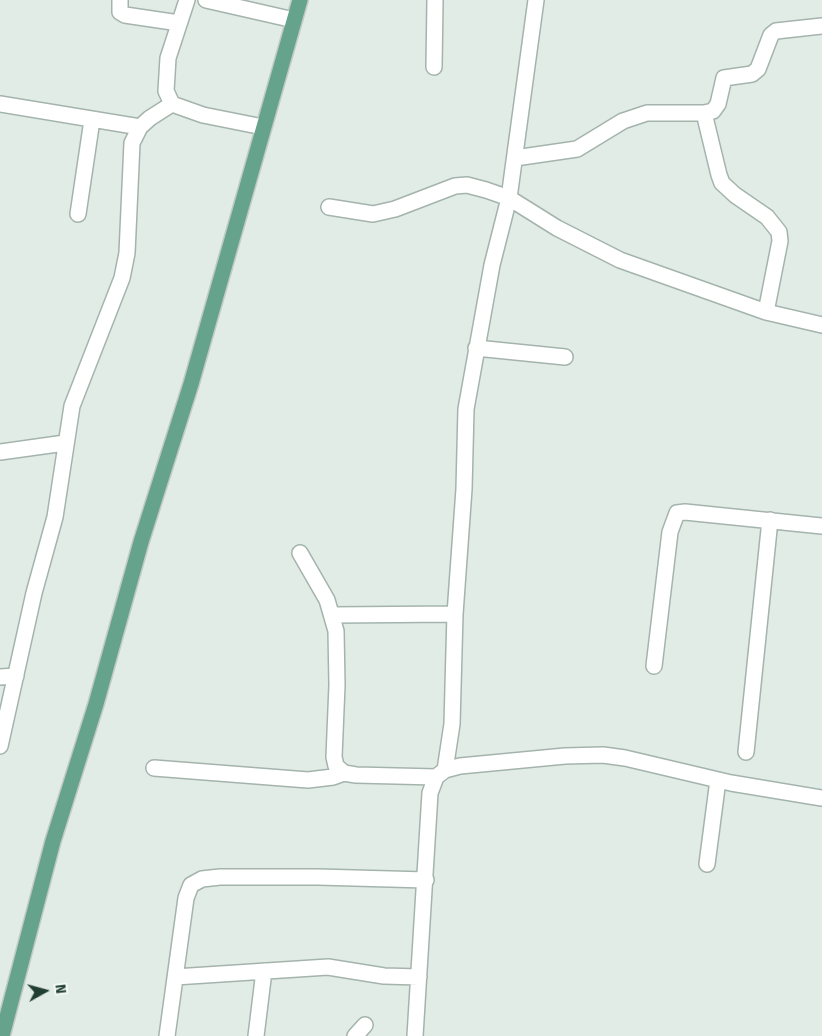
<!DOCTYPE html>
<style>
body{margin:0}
#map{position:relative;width:822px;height:1036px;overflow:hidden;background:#e1ece6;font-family:"Fira Sans",sans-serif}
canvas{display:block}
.north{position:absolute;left:20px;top:966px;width:50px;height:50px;-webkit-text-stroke:4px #f2f9f5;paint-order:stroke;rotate:83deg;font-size:14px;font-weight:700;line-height:20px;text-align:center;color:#213e33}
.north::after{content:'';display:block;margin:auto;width:18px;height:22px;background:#213e33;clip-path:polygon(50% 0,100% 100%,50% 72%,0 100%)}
</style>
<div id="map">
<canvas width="822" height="1036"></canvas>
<div class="north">N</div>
</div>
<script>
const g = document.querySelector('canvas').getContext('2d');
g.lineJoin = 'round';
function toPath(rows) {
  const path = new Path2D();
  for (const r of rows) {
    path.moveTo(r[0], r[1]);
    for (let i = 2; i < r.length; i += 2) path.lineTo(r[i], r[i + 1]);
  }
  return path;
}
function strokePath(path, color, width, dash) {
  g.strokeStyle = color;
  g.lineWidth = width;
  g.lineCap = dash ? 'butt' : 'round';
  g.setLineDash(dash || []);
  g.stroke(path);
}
const minor = toPath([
 [120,0,120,12,125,15,179,23],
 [187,0,168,58,166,91,172,104,203,115,263,127],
 [206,0,294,20],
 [434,67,435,0],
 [0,104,140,127],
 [704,113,719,175,722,183,735,195,767,217,779,232,780,241,766,312],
 [515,158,577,149,623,121,647,113,704,113,713,111,718,104,724,78,752,74,758,69,771,35,776,31,822,26],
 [329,207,373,214,395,209,455,186,467,185,486,190,509,198,557,228,620,260,766,312,822,325],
 [78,214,92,120],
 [476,348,565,357],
 [0,452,65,443],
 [300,553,327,600,336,631,337,685,334,757,336,766,344,773,356,775,436,777],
 [333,615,455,614],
 [654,666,670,532,677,513,685,512,822,526],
 [0,677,16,676],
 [0,746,34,593,55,517,72,406,122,278,127,253,132,143,140,127,150,118,172,104],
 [746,752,770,520],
 [154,768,308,780,333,777,344,773],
 [445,770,452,724,455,614,464,489,466,409,492,265,509,198,536,0],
 [707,864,718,780],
 [175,977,328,967,384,976,419,977],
 [167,1036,186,898,191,885,202,879,220,877,318,877,426,880],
 [256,1036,264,971],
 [355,1036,365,1025],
 [415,1036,430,793,436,777,445,770,460,766,565,756,603,755,625,758,731,783,822,798]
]);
const major = toPath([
 [2,1036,53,841,96,704,141,542,191,384,300,0]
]);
strokePath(minor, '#a4b4ad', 18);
strokePath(major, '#c1c9c6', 18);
strokePath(minor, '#fff', 15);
strokePath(major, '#65a38c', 15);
</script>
